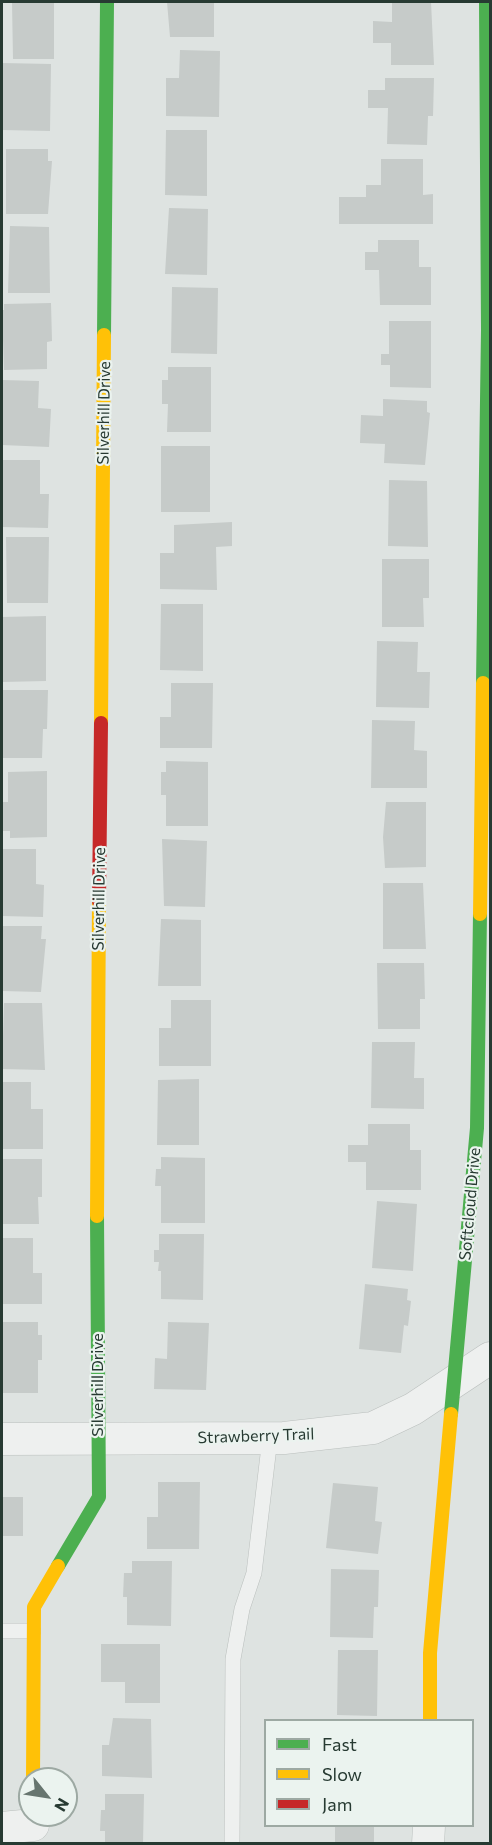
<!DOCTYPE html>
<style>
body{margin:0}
#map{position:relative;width:492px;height:1845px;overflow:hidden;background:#dee3e1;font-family:Commissioner,sans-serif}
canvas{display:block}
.frame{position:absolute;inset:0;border:3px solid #273a32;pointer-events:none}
.legend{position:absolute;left:264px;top:1719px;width:210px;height:108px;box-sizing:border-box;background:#ebf3ef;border:2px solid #9da9a3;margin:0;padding:8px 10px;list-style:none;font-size:18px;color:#273a32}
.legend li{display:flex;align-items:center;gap:12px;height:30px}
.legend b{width:30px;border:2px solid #9da9a3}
.north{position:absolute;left:18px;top:1767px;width:60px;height:60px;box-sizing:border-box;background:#ebf3ef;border:2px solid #9da9a3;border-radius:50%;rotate:120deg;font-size:16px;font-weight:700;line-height:24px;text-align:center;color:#273a32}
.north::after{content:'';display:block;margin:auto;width:21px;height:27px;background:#67756f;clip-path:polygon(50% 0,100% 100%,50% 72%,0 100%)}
</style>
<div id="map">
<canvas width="492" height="1845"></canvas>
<div class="frame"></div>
<ul class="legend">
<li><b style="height:8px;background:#4caf50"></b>Fast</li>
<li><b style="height:8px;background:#ffc107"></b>Slow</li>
<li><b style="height:8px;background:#c62828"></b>Jam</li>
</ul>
<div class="north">N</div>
</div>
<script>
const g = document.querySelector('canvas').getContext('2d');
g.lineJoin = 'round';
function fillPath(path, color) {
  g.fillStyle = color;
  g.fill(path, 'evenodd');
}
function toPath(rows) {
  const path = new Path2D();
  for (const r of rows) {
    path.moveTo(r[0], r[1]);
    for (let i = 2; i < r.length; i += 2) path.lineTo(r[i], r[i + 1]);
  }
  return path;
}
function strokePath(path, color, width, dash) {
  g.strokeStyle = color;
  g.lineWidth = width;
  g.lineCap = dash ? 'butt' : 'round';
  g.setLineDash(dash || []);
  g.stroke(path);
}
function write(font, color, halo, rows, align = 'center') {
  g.font = font + ' Commissioner,sans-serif';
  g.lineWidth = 4.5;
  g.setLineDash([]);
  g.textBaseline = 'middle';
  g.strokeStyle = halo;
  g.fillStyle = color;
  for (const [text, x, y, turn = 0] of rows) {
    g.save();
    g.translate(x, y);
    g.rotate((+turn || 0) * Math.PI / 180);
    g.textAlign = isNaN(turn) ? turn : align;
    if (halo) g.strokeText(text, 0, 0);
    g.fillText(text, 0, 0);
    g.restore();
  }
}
const building = toPath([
 [12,2,54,2,54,59,13,59],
 [167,2,214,2,214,37,170,37],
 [392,2,431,2,434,65,391,65,391,43,373,43,373,21,392,22],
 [180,50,220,51,219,117,166,116,166,78,179,78],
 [2,63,51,64,50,131,2,130],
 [385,78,434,78,433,116,428,116,427,145,387,144,388,108,368,108,368,90,385,90],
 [166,130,207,130,207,196,165,195],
 [6,149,48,149,48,161,52,161,48,214,6,214],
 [381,159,423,159,423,195,433,194,433,224,339,224,339,197,366,197,366,185,381,185],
 [169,208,208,209,207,275,165,274],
 [10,226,49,227,50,293,8,293],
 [378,240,419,240,419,267,431,267,431,305,380,305,379,270,365,270,365,252,378,252],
 [172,287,218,288,217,354,171,353],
 [51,303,52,341,47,342,47,369,4,370,2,310,4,310,4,304],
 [389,321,431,321,431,388,390,387,390,365,381,365,381,354,389,354],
 [168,367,211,367,211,432,167,432,168,404,162,404,162,380,168,380],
 [2,380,39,381,38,408,51,409,49,447,2,445],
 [383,399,427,401,427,412,430,413,425,465,384,463,385,444,360,443,361,415,383,416],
 [161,446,210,446,210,512,161,512],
 [2,460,40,460,40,494,49,494,48,528,2,527],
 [389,480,427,481,428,547,388,546],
 [232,522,232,546,216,547,217,590,160,589,160,553,174,553,174,525],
 [6,537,49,537,48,603,7,603],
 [382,559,429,559,429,598,423,598,424,627,382,627],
 [161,604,203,604,203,671,160,670],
 [46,616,46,681,2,682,2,617],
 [377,641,418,642,417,672,430,672,429,708,376,707],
 [171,683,213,683,212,748,160,748,160,717,171,717],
 [2,690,48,690,47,729,43,729,42,758,2,758],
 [372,720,415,721,414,750,427,751,427,788,371,788],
 [166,761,208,762,208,826,166,826,166,795,161,795,161,772,166,772],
 [47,771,47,837,10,838,10,831,2,831,2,802,8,802,8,772],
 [386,802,426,802,426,867,385,868,383,837],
 [162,839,207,841,205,907,164,906],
 [2,849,36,849,36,884,44,885,43,917,2,916],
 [383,883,423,883,426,949,383,949],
 [161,919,201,920,201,986,158,986],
 [2,926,42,926,41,939,46,939,41,992,2,991],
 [377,963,424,963,425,999,420,999,420,1029,378,1029],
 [171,1000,211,1000,211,1066,159,1066,159,1028,171,1028],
 [4,1003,42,1003,45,1070,2,1069],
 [372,1042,415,1042,414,1078,424,1078,424,1109,371,1108],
 [199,1079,199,1145,157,1145,158,1080],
 [2,1082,31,1082,31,1109,43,1109,43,1149,2,1149],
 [368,1124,410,1124,410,1150,421,1150,421,1190,366,1190,366,1162,348,1162,348,1145,368,1145],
 [161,1157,205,1158,205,1223,161,1223,161,1186,155,1186,156,1169,161,1169],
 [2,1159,42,1159,42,1197,38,1197,39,1224,2,1224],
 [377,1201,417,1204,413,1271,372,1268],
 [159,1234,204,1234,203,1300,161,1299,161,1271,158,1271,159,1262,154,1262,154,1250,159,1250],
 [2,1238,33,1238,33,1273,42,1273,42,1304,2,1304],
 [365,1284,408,1289,407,1300,411,1301,408,1326,404,1325,401,1353,359,1349],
 [2,1322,38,1322,38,1335,42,1335,42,1360,38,1360,38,1393,2,1393],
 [168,1322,209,1323,206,1390,154,1389,155,1358,167,1359],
 [158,1482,200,1482,199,1549,147,1549,147,1517,158,1517],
 [333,1483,378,1487,375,1521,382,1522,378,1554,326,1548],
 [2,1497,23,1497,23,1536,2,1536],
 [132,1561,172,1561,171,1626,127,1625,127,1597,123,1597,124,1573,132,1573],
 [331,1569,379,1570,378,1607,374,1607,373,1638,330,1637],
 [101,1644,160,1644,160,1703,125,1703,125,1682,101,1682],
 [338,1650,378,1650,377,1716,337,1715],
 [113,1718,151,1719,152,1778,102,1776,102,1745,109,1745],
 [105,1794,144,1794,143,1844,105,1844,105,1831,100,1831,101,1810,105,1810],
 [335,1826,374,1826,374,1844,335,1844]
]);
const lane = toPath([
 [2,1631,33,1631],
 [232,1844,233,1659,242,1609,254,1573,270,1438]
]);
const street = toPath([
 [2,1439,284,1438,373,1428,413,1409,490,1358],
 [2,1828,33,1825],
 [428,1844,429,1826]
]);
const fast = toPath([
 [104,335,107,2],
 [483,683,488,330,486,2],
 [451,1414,477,1128,480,914],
 [58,1566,99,1497,97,1216]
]);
const slow = toPath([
 [101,723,104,335],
 [480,914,483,683],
 [97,1216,99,901],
 [430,1720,430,1653,451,1414],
 [33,1779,34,1607,58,1566]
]);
const jam = toPath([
 [99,901,101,723]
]);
const streetNames = [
 ["Silverhill Drive",104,413,-89],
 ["Silverhill Drive",99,899,-89],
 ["Softcloud Drive",470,1204,-85],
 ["Silverhill Drive",98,1385,-90],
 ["Strawberry Trail",256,1436,-2]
];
fillPath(building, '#c6cbc9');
strokePath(lane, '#babfbd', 16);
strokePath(street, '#babfbd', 33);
strokePath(lane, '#eef0ef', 15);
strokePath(street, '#eef0ef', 32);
strokePath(fast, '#4caf50', 14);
strokePath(slow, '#ffc107', 14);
strokePath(jam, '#c62828', 14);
write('16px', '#273a32', '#ebf3ef', streetNames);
</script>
